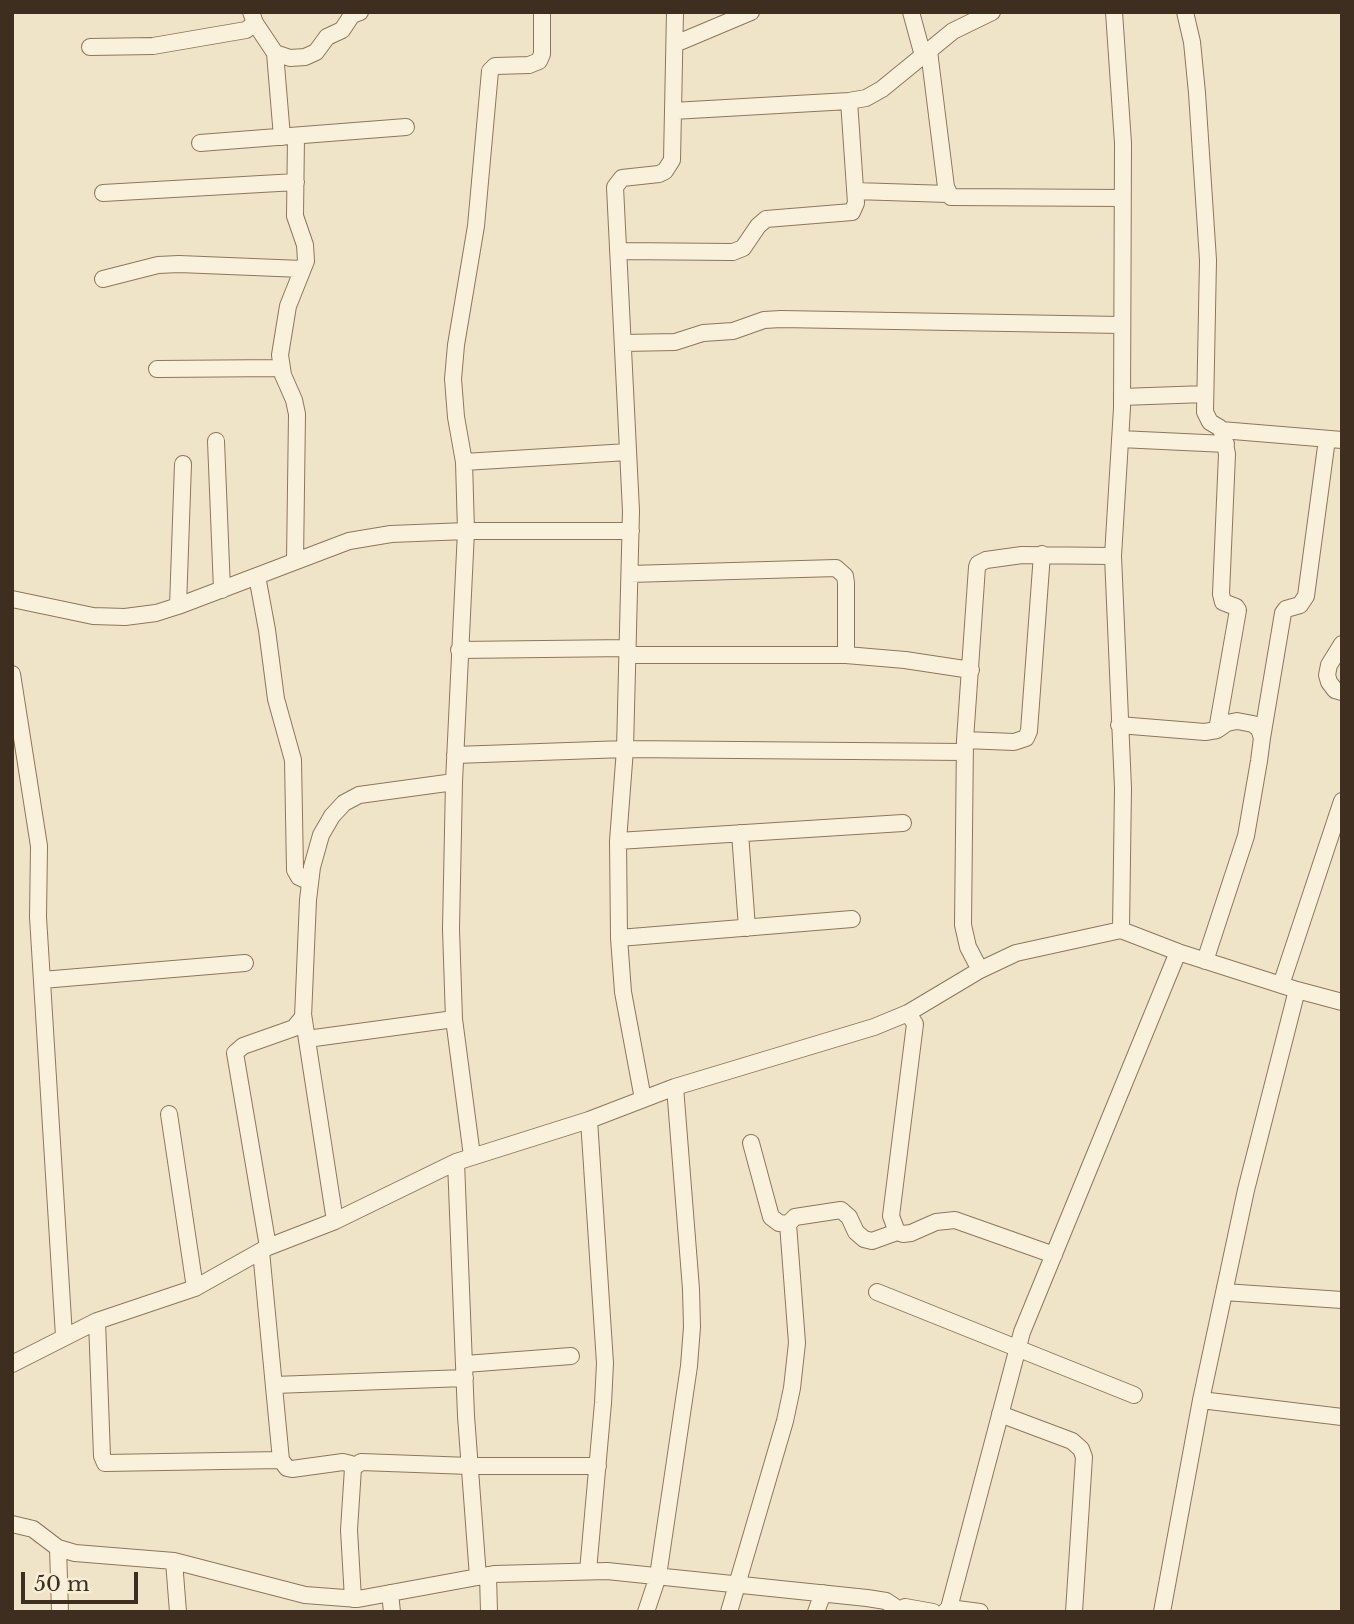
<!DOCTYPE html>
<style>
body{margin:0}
#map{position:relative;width:1354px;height:1624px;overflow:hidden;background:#f0e4c8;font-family:"Libre Baskerville",serif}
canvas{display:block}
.frame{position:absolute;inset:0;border:14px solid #3d2e20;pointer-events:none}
.scale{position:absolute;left:21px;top:1572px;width:117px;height:32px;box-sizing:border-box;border:4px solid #3d2e20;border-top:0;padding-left:9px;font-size:21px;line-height:24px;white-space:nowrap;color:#3d2e20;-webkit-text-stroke:5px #f7eed8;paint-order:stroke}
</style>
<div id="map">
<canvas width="1354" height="1624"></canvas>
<div class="frame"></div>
<div class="scale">50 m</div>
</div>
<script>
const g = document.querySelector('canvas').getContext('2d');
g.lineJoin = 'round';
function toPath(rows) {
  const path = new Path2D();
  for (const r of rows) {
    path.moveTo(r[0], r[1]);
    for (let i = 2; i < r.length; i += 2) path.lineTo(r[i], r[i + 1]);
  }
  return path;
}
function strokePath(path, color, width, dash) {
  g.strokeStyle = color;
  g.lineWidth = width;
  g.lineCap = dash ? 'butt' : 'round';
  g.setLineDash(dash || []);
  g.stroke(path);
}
const minor = toPath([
 [911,12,923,56],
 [1114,12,1123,143,1122,408,1113,556,1123,788,1121,930],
 [1185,12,1192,42,1197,93,1208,260,1205,412,1210,422,1220,428,1223,434,1227,454,1221,594,1223,602,1236,607,1238,610,1217,730],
 [255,23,275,53,290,58,305,57,316,52,327,37,342,30,352,15,360,12],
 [675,44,751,12],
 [90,47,153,46,246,30,255,23,251,12],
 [929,51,946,187,951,197,1122,198],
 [275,53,282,137],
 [673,111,849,101,866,98,882,89,953,31,992,12],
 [200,143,406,127],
 [855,191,948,194],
 [103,193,296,182],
 [618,251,733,252,743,248,758,226,766,219,852,212,856,203,849,101],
 [103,279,158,265,179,264,302,269],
 [623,343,675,342,703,333,733,331,764,320,781,319,1121,325],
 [157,369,281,368],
 [1122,397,1205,394],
 [1221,430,1342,440],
 [1120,439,1226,444],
 [216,441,222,590],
 [464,462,628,452],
 [295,561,297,414,294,400,283,375,280,355,288,306,306,261,305,245,295,216,296,136],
 [630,574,836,568,845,576,846,583,846,655],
 [257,576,267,630,276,699,293,760,295,870,299,877,310,882],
 [12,599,93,616,125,617,156,613,178,606,349,541,391,534,466,531,631,531],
 [178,606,183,464],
 [1342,644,1329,665,1327,675,1329,682,1335,690,1342,692],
 [459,650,628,648],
 [627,655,846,655,905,660,971,670],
 [12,674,39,846,38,917,64,1336],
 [1119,725,1205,732,1217,730,1227,723,1237,721,1253,724,1259,729,1262,738,1259,761,1246,836,1205,961],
 [1262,738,1283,613,1286,609,1300,605,1306,596,1327,439],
 [965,740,1014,742,1026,738,1029,731,1042,554],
 [455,755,625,749,965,752],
 [740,833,747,928],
 [618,841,903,823],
 [619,938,852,919],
 [980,970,968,947,963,925,965,740,977,567,978,564,986,560,1022,555,1113,556],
 [42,980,245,963],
 [1281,985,1342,801],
 [908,1013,915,1024,891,1216,897,1232,903,1234,911,1233,936,1222,955,1220,1054,1255],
 [303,1014,335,1221],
 [307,1039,454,1019],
 [643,1099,623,992,619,938,618,841,625,749,631,511,615,187,622,178,659,174,665,171,672,160,675,12],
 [169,1114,195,1288],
 [751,1143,771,1217,779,1223,788,1224],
 [472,1156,454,1019,451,929,454,782,466,531,464,462,456,417,453,379,456,345,476,226,490,71,495,66,529,65,539,61,542,54,542,12],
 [456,1162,466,1416,478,1577],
 [268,1247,235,1053,243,1046,294,1028,303,1017,308,900,312,867,321,835,332,816,344,803,359,795,454,782],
 [261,1251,281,1460,287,1468,292,1469,343,1462,351,1464,353,1468,349,1530,353,1599],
 [877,1292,1134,1395],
 [1224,1292,1342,1300],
 [97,1321,102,1456,105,1463,281,1460],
 [12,1364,97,1321,195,1288,268,1247,335,1221,456,1162,589,1120,675,1087,874,1027,908,1013,980,970,1016,953,1121,930,1178,952,1297,990,1342,1002],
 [465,1364,571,1356],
 [274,1385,465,1378],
 [1201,1400,1342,1417],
 [1000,1414,1072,1441,1081,1449,1084,1457,1074,1612],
 [353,1468,361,1462,470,1466,598,1466],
 [12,1524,33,1529,58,1548,75,1553,174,1561,305,1595,358,1599,494,1574,607,1571,867,1598,886,1601,898,1609],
 [58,1548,60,1612],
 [174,1561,178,1612],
 [588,1571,603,1403,605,1363,589,1120],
 [488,1575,489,1612],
 [390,1593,392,1612],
 [949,1608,980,1612],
 [646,1612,658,1576,689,1366,692,1327,691,1289,675,1087],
 [729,1612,785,1421,792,1388,797,1343,788,1224,795,1217,841,1210,849,1217,856,1232,864,1239,872,1241,897,1232],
 [816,1612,823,1593],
 [896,1612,905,1607,933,1612],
 [945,1612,949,1608,1022,1332,1178,952],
 [1162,1612,1201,1400,1246,1190,1297,990]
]);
strokePath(minor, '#8d765c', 18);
strokePath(minor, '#faf1dc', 16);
</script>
